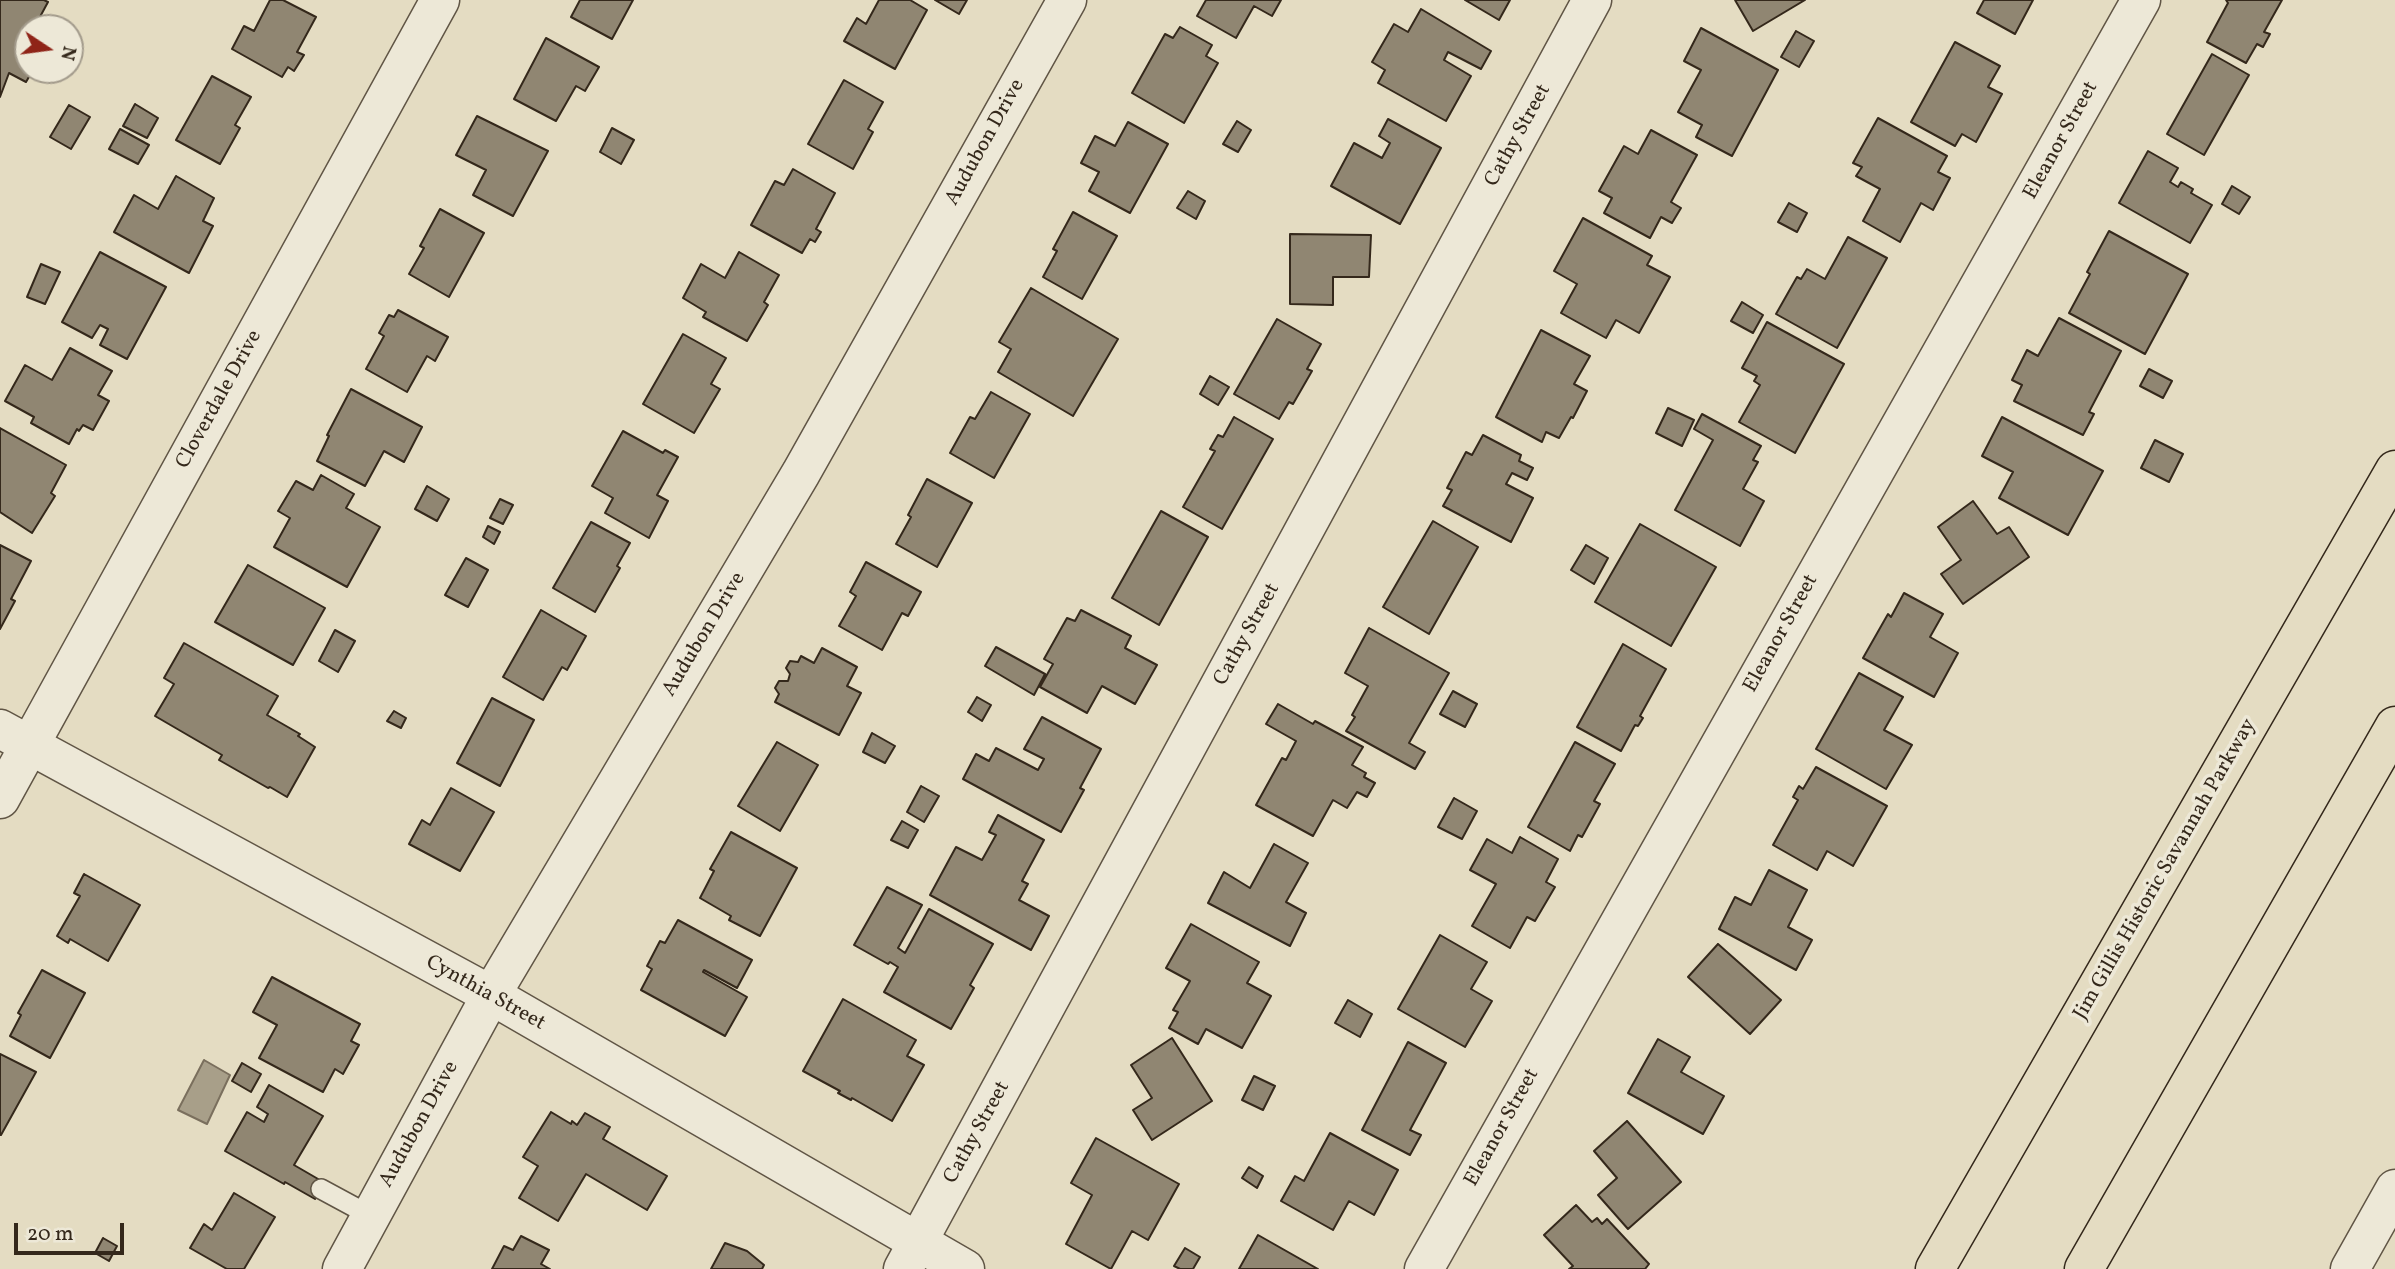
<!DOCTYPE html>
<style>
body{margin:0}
#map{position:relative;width:2395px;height:1269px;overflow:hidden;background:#e4dcc2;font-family:Vollkorn,serif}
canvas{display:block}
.north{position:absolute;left:14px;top:14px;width:70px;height:70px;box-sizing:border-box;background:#ede8d7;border:2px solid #a39b8c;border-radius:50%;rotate:103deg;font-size:19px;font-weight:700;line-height:28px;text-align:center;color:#34281b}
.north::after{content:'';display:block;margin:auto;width:24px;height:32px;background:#8f2418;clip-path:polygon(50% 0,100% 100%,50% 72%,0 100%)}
.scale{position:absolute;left:14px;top:1223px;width:110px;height:32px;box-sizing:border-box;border:4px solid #34281b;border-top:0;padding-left:9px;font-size:21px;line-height:24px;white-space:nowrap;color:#34281b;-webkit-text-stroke:5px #ede8d7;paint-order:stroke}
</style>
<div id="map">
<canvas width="2395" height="1269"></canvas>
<div class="north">N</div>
<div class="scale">20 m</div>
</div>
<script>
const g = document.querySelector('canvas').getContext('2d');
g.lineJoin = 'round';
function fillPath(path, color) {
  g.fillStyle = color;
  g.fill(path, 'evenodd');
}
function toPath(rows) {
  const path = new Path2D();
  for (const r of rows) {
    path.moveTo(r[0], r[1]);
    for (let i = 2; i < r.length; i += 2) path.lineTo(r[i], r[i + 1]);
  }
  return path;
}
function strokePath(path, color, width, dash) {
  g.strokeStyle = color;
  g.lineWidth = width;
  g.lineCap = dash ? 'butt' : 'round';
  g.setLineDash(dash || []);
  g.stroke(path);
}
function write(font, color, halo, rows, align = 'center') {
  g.font = font + ' Vollkorn,serif';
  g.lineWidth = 7;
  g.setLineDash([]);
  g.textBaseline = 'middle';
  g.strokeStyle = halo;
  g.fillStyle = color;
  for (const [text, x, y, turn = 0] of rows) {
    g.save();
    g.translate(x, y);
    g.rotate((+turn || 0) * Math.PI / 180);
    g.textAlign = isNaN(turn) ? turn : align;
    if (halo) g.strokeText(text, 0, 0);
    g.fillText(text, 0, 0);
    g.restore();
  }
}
const water = toPath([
 [204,1060,230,1075,207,1124,178,1110,204,1060]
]);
const building = toPath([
 [0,0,44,0,48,2,34,28,28,28,28,38,25,44,28,46,28,70,33,70,26,82,9,73,0,97,0,0],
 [270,0,283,0,316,17,297,52,304,55,294,71,288,67,282,77,232,49,244,26,254,31,270,0],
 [580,0,633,0,612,39,571,17,580,0],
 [879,0,910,0,927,10,895,69,844,41,857,18,866,24,879,0],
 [935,0,967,0,959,14,935,0],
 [1206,0,1281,0,1272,16,1254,6,1236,38,1197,16,1206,0],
 [1465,0,1510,0,1499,20,1465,0],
 [1735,0,1805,0,1753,31,1735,0],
 [1984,0,2033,0,2015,34,1977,13,1984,0],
 [2226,0,2282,0,2264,32,2270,34,2263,47,2257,44,2246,63,2207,42,2228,3,2226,0],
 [1421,9,1491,51,1481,69,1448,52,1444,60,1471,76,1446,121,1378,83,1385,70,1372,62,1394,24,1408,32,1421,9],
 [1180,27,1212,45,1206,56,1218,63,1184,123,1132,93,1165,34,1173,38,1180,27],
 [1701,28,1778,70,1732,156,1696,137,1702,125,1678,112,1701,70,1684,61,1701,28],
 [1796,31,1814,41,1799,67,1781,57,1796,31],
 [546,38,599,67,585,91,576,86,556,121,514,99,546,38],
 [1955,42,2000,66,1988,87,2002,94,1976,142,1962,134,1955,146,1911,122,1955,42],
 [2212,54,2249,75,2204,155,2167,134,2212,54],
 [212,76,251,97,235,125,240,128,220,164,176,140,212,76],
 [844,80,883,102,868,129,873,132,853,169,808,144,844,80],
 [135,104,158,118,147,138,123,126,135,104],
 [69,105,90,117,71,149,50,137,69,105],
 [477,116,548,151,513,216,473,195,486,170,456,155,477,116],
 [1878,118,1947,156,1938,172,1950,178,1933,210,1921,203,1900,242,1863,221,1880,189,1856,176,1862,167,1853,163,1878,118],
 [1388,119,1441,148,1400,224,1331,186,1354,143,1382,158,1390,143,1379,136,1388,119],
 [1237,121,1251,130,1238,152,1223,144,1237,121],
 [1128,122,1168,144,1130,213,1089,191,1099,172,1081,163,1095,136,1115,146,1128,122],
 [612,128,634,140,621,164,600,152,612,128],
 [120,129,149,145,138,164,109,149,120,129],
 [1651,130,1697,155,1671,202,1681,208,1672,223,1661,217,1650,238,1604,213,1612,198,1599,191,1624,146,1638,154,1651,130],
 [2148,151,2178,168,2170,182,2178,187,2181,182,2193,189,2191,193,2212,205,2190,243,2119,203,2148,151],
 [793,169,835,193,816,229,821,232,815,242,810,239,802,253,751,225,775,181,784,185,793,169],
 [176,176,214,198,203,221,213,226,189,273,114,232,134,195,158,209,176,176],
 [2232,186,2250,197,2239,214,2222,204,2232,186],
 [1188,191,1205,201,1196,219,1177,208,1188,191],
 [1789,203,1807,213,1797,232,1778,222,1789,203],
 [440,209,484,233,449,297,409,274,424,248,420,246,440,209],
 [1073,212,1117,236,1082,299,1043,277,1057,251,1053,249,1073,212],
 [1583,218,1652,256,1647,265,1670,277,1639,333,1616,320,1606,338,1561,313,1577,284,1554,271,1583,218],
 [2109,231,2188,274,2145,354,2069,313,2090,274,2087,272,2109,231],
 [1290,234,1371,235,1369,277,1333,277,1333,305,1290,304,1290,234],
 [1848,237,1887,258,1837,348,1776,314,1797,277,1801,279,1807,269,1825,279,1848,237],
 [100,252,166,287,127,359,100,345,108,329,100,325,92,338,62,322,100,252],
 [739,252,779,275,764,302,768,305,747,341,703,317,706,312,683,298,701,264,725,278,739,252],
 [41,264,60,272,45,304,27,297,41,264],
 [1031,288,1118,339,1073,416,998,372,1011,349,999,342,1031,288],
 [1742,302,1763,315,1753,333,1731,321,1742,302],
 [398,310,448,337,435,361,427,356,407,392,366,369,384,336,379,333,389,315,394,317,398,310],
 [2059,318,2121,351,2089,412,2094,414,2083,435,2014,401,2022,385,2012,380,2027,350,2038,356,2059,318],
 [1277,319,1321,344,1307,369,1312,371,1293,404,1289,402,1279,419,1234,394,1277,319],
 [1767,322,1844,364,1795,453,1739,422,1760,385,1754,381,1757,376,1742,368,1767,322],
 [1541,330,1590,356,1574,384,1587,391,1573,418,1571,417,1559,438,1546,432,1542,442,1496,417,1541,330],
 [683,334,726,358,711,384,720,389,694,433,643,404,683,334],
 [70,348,112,371,98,395,109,401,93,430,83,425,79,431,77,429,69,444,31,423,34,417,5,401,25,365,52,380,70,348],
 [2149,369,2172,381,2163,398,2140,386,2149,369],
 [1210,376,1229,387,1218,405,1200,394,1210,376],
 [351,389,422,427,404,462,384,451,365,486,317,461,329,436,327,435,351,389],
 [991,392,1030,414,994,478,950,453,970,417,975,419,991,392],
 [1668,408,1694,420,1682,446,1656,433,1668,408],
 [1702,414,1761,446,1753,460,1758,462,1743,489,1764,501,1740,546,1675,510,1713,440,1694,429,1702,414],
 [1234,417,1273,439,1222,529,1183,507,1215,451,1210,449,1218,435,1223,437,1234,417],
 [2002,417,2103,471,2068,535,1999,498,2013,472,1982,456,2002,417],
 [0,428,66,465,51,493,55,496,32,533,0,512,0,428],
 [623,431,663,453,665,450,678,457,657,495,668,501,649,538,605,513,613,498,592,486,623,431],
 [1483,435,1521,455,1519,461,1533,468,1527,480,1512,473,1506,484,1533,498,1511,542,1443,506,1452,490,1447,488,1466,452,1472,455,1483,435],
 [2155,440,2183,454,2169,482,2141,468,2155,440],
 [321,475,354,494,346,508,380,527,347,587,274,547,290,518,278,511,296,481,313,490,321,475],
 [927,479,972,503,937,567,896,544,911,517,908,515,927,479],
 [427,486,449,499,437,521,415,509,427,486],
 [500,499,513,505,503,524,490,518,500,499],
 [1973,501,1997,534,2009,527,2029,557,1963,604,1941,574,1961,560,1938,527,1973,501],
 [1161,511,1208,537,1159,625,1112,598,1161,511],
 [1433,521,1478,547,1429,634,1383,607,1433,521],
 [591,522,630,543,617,566,620,568,595,612,553,588,591,522],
 [1640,524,1716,567,1671,646,1595,602,1640,524],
 [488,526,500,532,494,544,483,537,488,526],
 [0,545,31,561,11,599,15,601,0,629,0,545],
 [1586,545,1608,558,1594,584,1571,570,1586,545],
 [466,558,488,570,468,607,445,595,466,558],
 [866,562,921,592,908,616,902,613,882,650,839,626,856,596,850,592,866,562],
 [248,565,325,608,293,665,215,622,248,565],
 [1904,593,1943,614,1930,637,1958,653,1934,697,1863,658,1888,614,1891,617,1904,593],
 [541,610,586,636,567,670,562,667,543,700,503,677,541,610],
 [1081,610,1131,636,1125,648,1157,665,1135,704,1102,686,1087,713,1040,687,1053,664,1044,659,1067,618,1075,621,1081,610],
 [1369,628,1449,673,1409,743,1425,752,1415,769,1346,731,1355,717,1352,715,1368,686,1345,673,1369,628],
 [335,630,355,641,338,672,319,661,335,630],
 [184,643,278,696,267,715,300,734,298,736,315,747,287,797,270,787,268,788,219,760,222,755,155,716,174,684,164,678,184,643],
 [1623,644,1666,669,1640,716,1643,718,1638,726,1635,725,1621,751,1577,727,1623,644],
 [996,647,1045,674,1034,695,985,666,996,647],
 [822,648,857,667,847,686,861,693,839,735,775,702,779,694,775,688,779,681,788,681,790,674,786,668,790,661,798,662,801,656,814,663,822,648],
 [1859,673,1903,697,1884,730,1912,745,1886,789,1816,749,1859,673],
 [1453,691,1477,704,1465,727,1440,714,1453,691],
 [977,697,991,705,982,721,968,712,977,697],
 [492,698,534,720,500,786,457,763,492,698],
 [1278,704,1313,724,1315,721,1363,747,1352,765,1366,773,1364,777,1375,783,1367,797,1357,792,1347,808,1333,800,1313,836,1256,805,1282,758,1286,760,1296,741,1266,724,1278,704],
 [394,711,406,718,401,728,387,721,394,711],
 [1042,717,1101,749,1080,788,1084,790,1061,832,963,779,976,754,989,761,996,748,1038,770,1044,759,1024,749,1042,717],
 [872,733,895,746,885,763,863,752,872,733],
 [777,742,818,765,780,831,738,806,777,742],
 [1575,742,1615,764,1594,801,1600,804,1582,837,1578,835,1570,851,1528,827,1575,742],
 [1816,767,1887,806,1853,866,1827,851,1817,870,1773,845,1798,800,1793,797,1799,786,1803,789,1816,767],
 [921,786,939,796,924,822,907,812,921,786],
 [451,788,494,812,460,871,409,844,422,820,430,825,451,788],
 [1454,798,1477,811,1462,839,1438,827,1454,798],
 [998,815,1044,840,1022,881,1028,884,1019,900,1049,916,1031,950,930,895,956,847,982,860,996,835,989,832,998,815],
 [902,821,918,830,908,848,891,840,902,821],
 [731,832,797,868,760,936,729,920,731,916,700,898,714,871,710,869,731,832],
 [1520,837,1558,859,1546,882,1555,887,1535,921,1527,917,1510,948,1472,926,1496,884,1470,870,1487,839,1512,853,1520,837],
 [1274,844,1308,863,1286,902,1306,913,1290,946,1208,903,1224,872,1250,888,1274,844],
 [1769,870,1807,890,1788,927,1812,940,1796,970,1719,929,1735,897,1751,905,1769,870],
 [84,874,140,905,108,961,70,939,68,943,57,936,80,896,74,893,84,874],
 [887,887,922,905,898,948,905,953,929,909,993,944,970,985,974,988,951,1029,884,992,898,967,890,962,888,964,854,945,887,887],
 [678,920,752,960,737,988,704,970,703,972,747,997,725,1036,641,990,652,969,647,966,660,941,665,943,678,920],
 [1191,924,1259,962,1247,983,1271,996,1242,1048,1206,1029,1198,1044,1169,1028,1178,1012,1173,1010,1190,981,1166,968,1191,924],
 [1440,935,1487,962,1471,989,1492,1001,1465,1047,1398,1009,1440,935],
 [1718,944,1781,1000,1750,1034,1688,977,1718,944],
 [42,970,85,993,50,1058,10,1036,21,1015,18,1013,42,970],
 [272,977,360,1024,351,1041,359,1045,343,1074,335,1069,323,1092,259,1058,277,1025,253,1012,272,977],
 [843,999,916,1040,907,1056,924,1065,892,1121,852,1098,851,1100,838,1093,840,1091,803,1071,843,999],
 [1348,1000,1372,1014,1360,1037,1335,1023,1348,1000],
 [1172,1038,1212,1101,1152,1140,1133,1110,1152,1098,1131,1065,1172,1038],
 [1658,1039,1690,1057,1681,1072,1724,1096,1703,1134,1628,1093,1658,1039],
 [1408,1042,1446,1063,1410,1130,1421,1135,1410,1155,1362,1130,1408,1042],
 [0,1054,36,1072,1,1135,0,1135,0,1054],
 [242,1063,261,1074,251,1092,232,1081,242,1063],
 [1254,1076,1275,1086,1263,1110,1242,1100,1254,1076],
 [269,1085,323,1116,294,1165,325,1183,315,1199,285,1182,284,1184,225,1151,247,1112,264,1122,268,1114,257,1107,269,1085],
 [551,1112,571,1124,572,1121,577,1125,585,1113,610,1127,603,1139,667,1176,647,1210,586,1174,558,1221,519,1198,538,1166,523,1157,551,1112],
 [1627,1121,1681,1182,1628,1229,1598,1195,1617,1178,1594,1151,1627,1121],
 [1330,1133,1398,1170,1374,1215,1349,1201,1333,1230,1281,1201,1295,1176,1304,1181,1330,1133],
 [1096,1138,1179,1184,1148,1240,1132,1231,1111,1269,1066,1244,1092,1195,1071,1183,1096,1138],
 [1249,1167,1263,1176,1257,1188,1242,1178,1249,1167],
 [234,1193,275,1217,244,1269,227,1269,190,1248,204,1224,212,1230,234,1193],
 [1576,1205,1592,1222,1597,1218,1602,1224,1607,1219,1649,1264,1645,1269,1569,1269,1573,1266,1544,1235,1576,1205],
 [1258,1235,1318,1269,1239,1269,1258,1235],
 [521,1236,549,1250,541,1264,550,1269,492,1269,504,1246,513,1250,521,1236],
 [103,1238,117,1246,109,1261,95,1253,103,1238],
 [725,1243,747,1251,764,1265,762,1269,711,1269,725,1243],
 [1185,1248,1200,1257,1193,1269,1180,1269,1174,1266,1185,1248]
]);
const lane = toPath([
 [321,1189,371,1216]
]);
const street = toPath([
 [0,729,491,995,965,1269],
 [0,799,440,0],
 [342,1269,491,995,801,473,1067,0],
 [903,1269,1592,0],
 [1424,1269,2141,0],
 [2350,1269,2395,1189]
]);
const highway = toPath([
 [1935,1269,2395,470],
 [2084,1269,2395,726]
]);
const streetNames = [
 ["Cathy Street",1519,136,-61],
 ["Eleanor Street",2062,141,-61],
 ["Audubon Drive",986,143,-61],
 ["Cloverdale Drive",220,400,-61],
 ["Eleanor Street",1782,634,-61],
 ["Audubon Drive",705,635,-59],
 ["Cathy Street",1248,635,-61],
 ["Jim Gillis Historic Savannah Parkway",2166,870,-60],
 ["Cynthia Street",485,994,29],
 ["Audubon Drive",420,1125,-61],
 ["Eleanor Street",1503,1128,-61],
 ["Cathy Street",978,1133,-61]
];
fillPath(water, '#a89f89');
strokePath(water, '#7a6f5d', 2);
fillPath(building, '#908672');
strokePath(building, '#34281b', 2);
strokePath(lane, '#605545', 22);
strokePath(street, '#605545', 41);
strokePath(highway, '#34281b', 41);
strokePath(lane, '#ede8d7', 19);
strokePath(street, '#ede8d7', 38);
strokePath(highway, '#e4dcc2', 38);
write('21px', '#34281b', '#ede8d7', streetNames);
</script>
